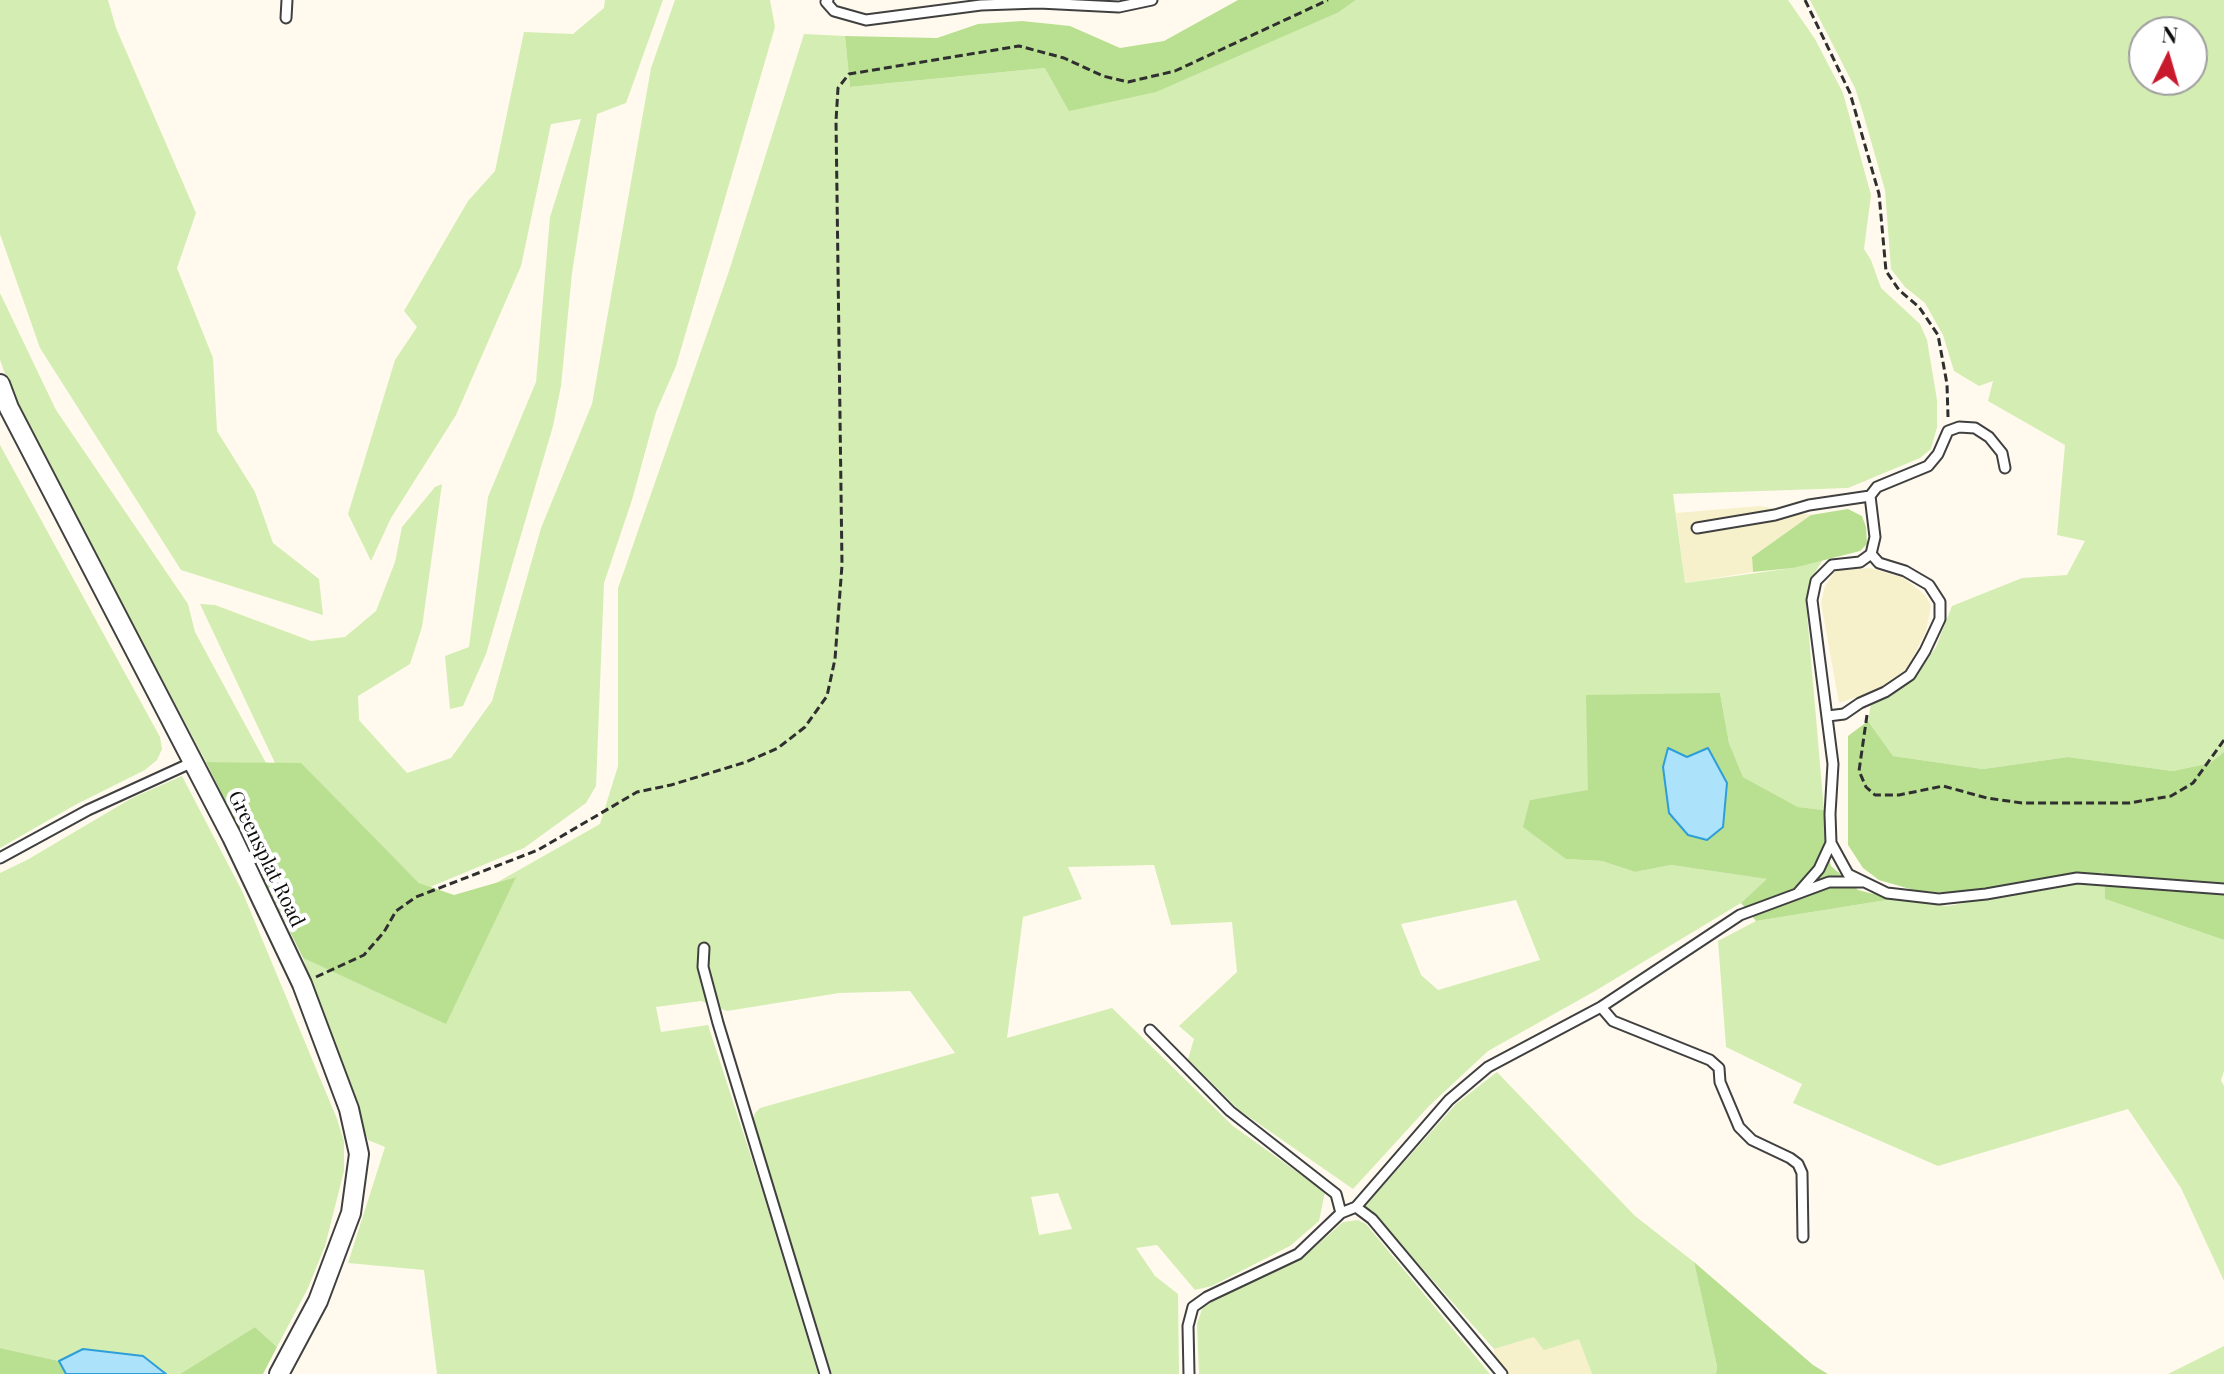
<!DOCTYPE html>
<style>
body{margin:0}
#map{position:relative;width:2224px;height:1374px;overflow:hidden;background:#fffaed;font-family:"Playfair Display",serif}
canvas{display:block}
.north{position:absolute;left:2128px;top:16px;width:80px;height:80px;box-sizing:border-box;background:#fff;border:2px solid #9e9e9e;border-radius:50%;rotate:5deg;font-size:22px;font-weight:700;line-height:32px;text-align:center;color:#0d0d0d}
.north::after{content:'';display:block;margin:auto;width:28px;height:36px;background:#c81a2c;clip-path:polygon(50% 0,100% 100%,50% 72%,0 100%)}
</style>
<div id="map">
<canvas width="2224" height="1374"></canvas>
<div class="north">N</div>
</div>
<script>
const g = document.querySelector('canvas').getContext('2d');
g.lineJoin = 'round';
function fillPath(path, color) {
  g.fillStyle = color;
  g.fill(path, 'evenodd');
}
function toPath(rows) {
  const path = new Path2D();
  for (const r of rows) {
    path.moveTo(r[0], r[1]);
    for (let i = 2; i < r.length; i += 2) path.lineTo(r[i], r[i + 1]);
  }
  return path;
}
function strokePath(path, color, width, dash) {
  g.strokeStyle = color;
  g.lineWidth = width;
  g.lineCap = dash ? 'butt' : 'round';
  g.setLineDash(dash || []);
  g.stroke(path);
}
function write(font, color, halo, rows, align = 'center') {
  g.font = font + ' "Playfair Display",serif';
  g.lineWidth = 8;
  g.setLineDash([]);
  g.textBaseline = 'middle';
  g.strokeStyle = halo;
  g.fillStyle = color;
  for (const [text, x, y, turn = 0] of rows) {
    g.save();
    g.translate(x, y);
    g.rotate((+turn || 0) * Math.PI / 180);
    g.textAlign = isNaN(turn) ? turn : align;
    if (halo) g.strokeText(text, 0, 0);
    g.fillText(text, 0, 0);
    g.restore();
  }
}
const farmland = toPath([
 [1759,506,1811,515,1752,557,1753,572,1685,583,1676,513],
 [1870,568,1904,578,1926,596,1931,606,1926,631,1907,669,1877,690,1839,703,1821,603,1825,586,1836,570],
 [1534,1337,1580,1339,1592,1374,1495,1374,1494,1349]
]);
const green = toPath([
 [0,0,108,0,116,28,196,213,177,268,213,358,217,431,255,492,273,543,319,579,323,615,181,570,40,348,0,234],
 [605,0,663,0,626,103,597,114,572,273,561,386,553,426,486,654,463,706,450,709,445,656,469,647,488,497,536,382,550,217,581,119,551,124,521,266,456,415,391,518,371,561,348,514,395,360,417,327,404,311,468,201,495,171,524,32,573,34,604,8],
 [675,0,770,0,775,27,676,366,656,412,632,500,604,583,596,786,586,803,524,848,430,887,419,883,301,764,275,763,200,604,215,605,311,641,345,637,376,611,395,562,402,527,435,487,442,484,422,627,410,664,358,696,359,720,407,773,451,758,492,701,541,528,592,404,651,68],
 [1356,0,1788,0,1815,39,1843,93,1871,195,1864,249,1871,260,1881,288,1920,324,1927,340,1937,400,1937,427,1931,449,1920,458,1848,488,1673,494,1685,583,1793,568,1824,558,1812,577,1806,602,1824,810,1798,807,1743,777,1729,743,1720,693,1588,791,1530,800,1566,859,1602,861,1635,872,1671,865,1768,879,1741,903,1595,991,1488,1051,1429,1106,1353,1189,1239,1110,1188,1059,1194,1039,1179,1026,1237,972,1232,922,1171,925,1154,865,1068,867,1082,899,1023,917,1007,1038,1112,1008,1233,1126,1325,1192,1319,1221,1290,1246,1212,1286,1195,1290,1157,1245,1136,1248,1155,1276,1178,1294,1179,1374,832,1374,753,1120,755,1113,760,1108,955,1053,910,991,839,993,727,1011,701,1001,656,1007,661,1032,708,1025,761,1187,818,1374,437,1374,424,1270,348,1263,385,1147,368,1140,303,958,446,1023,515,877,496,883,600,824,618,766,618,588,729,271,804,34,845,36,850,87,1045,68,1339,12],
 [1516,900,1540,960,1438,990,1421,975,1401,924],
 [1058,1193,1072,1229,1039,1235,1031,1197],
 [1810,0,2224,0,2224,752,2210,763,2173,771,2068,757,1983,769,1893,756,1868,721,1871,703,1917,674,1936,647,1952,606,2022,578,2067,575,2085,541,2057,535,2065,445,1988,401,1993,381,1979,386,1954,371,1943,335,1925,303,1905,287,1891,269,1885,190,1863,113,1855,88],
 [2144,32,2192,32,2192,80,2144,80],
 [0,293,56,410,188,604,195,632,266,763,206,762,17,406,0,360],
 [0,445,160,737,162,749,157,760,145,770,75,805,0,848],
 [182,776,242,891,337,1119,344,1141,344,1171,325,1246,308,1288,277,1347,255,1327,180,1374,166,1374,142,1356,83,1349,59,1361,0,1348,0,873,27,860,132,798],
 [2104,871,2105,899,2224,940,2224,1071,2221,1080,2224,1086,2224,1281,2181,1188,2128,1109,1938,1166,1793,1103,1802,1084,1726,1047,1718,941,1756,921,1893,899,1948,906,2002,896,1987,891],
 [1497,1072,1635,1216,1694,1262,1717,1366,1716,1374,1592,1374,1579,1339,1544,1350,1534,1337,1494,1349,1373,1213,1364,1207,1456,1104],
 [1358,1220,1366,1224,1490,1374,1199,1374,1197,1324,1203,1306,1304,1257,1343,1222],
 [2224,1346,2224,1374,2168,1374]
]);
const forest = toPath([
 [1238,0,1356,0,1339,12,1156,92,1069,111,1045,68,850,87,845,36,937,38,978,24,1022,21,1070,26,1120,48,1164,41],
 [1848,509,1862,516,1866,527,1867,544,1860,551,1793,568,1753,572,1752,557,1811,515],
 [1720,693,1729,743,1743,777,1798,807,1824,810,1825,842,1831,866,1858,890,1893,899,1756,921,1741,903,1767,879,1671,865,1635,872,1602,861,1566,859,1523,827,1530,800,1588,790,1586,695],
 [1868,721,1893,756,1983,769,2068,757,2173,771,2210,763,2224,752,2224,940,2105,899,2104,872,2023,887,1960,893,1917,891,1879,880,1863,868,1848,845,1848,736],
 [206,762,301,763,419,883,454,895,516,877,446,1024,303,958],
 [1694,1262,1813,1365,1828,1374,1716,1374,1717,1366],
 [255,1327,277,1347,263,1374,180,1374],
 [0,1348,59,1361,66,1374,0,1374]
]);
const water = toPath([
 [1668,748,1687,757,1708,748,1727,783,1723,827,1707,840,1688,835,1669,813,1663,767,1668,748],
 [83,1349,143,1356,166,1374,66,1374,59,1361,83,1349]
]);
const path = toPath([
 [1805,0,1850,93,1879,194,1886,271,1899,290,1919,307,1938,335,1947,384,1948,417],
 [1867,715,1859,771,1866,787,1875,795,1899,795,1943,786,1987,798,2022,803,2129,803,2171,796,2193,783,2224,740],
 [316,977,364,955,384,932,396,911,416,897,538,850,637,792,671,785,746,762,778,748,805,727,827,696,835,659,842,565,836,121,838,88,849,74,1019,46,1064,58,1103,76,1128,82,1175,71,1328,0]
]);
const lane = toPath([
 [828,0,826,2,834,11,866,20,981,5,1039,3,1119,7,1152,0],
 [286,18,287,0],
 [1870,496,1875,537,1871,554,1860,562,1832,565,1816,581,1812,600,1833,764,1830,814,1831,843,1848,874,1887,893,1939,899,1986,894,2077,878,2224,889],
 [1697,528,1775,515,1809,505,1870,496,1877,487,1928,466,1938,454,1948,431,1959,427,1975,428,1989,437,2002,453,2005,468],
 [1828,716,1844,714,1860,703,1885,692,1910,675,1925,651,1940,619,1940,602,1929,585,1905,571,1879,563,1871,554],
 [0,858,88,810,193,762],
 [1798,893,1819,869,1831,843],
 [704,948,703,967,718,1023,825,1374],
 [1601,1007,1613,1021,1710,1060,1719,1068,1720,1082,1739,1127,1752,1140,1790,1158,1798,1164,1802,1173,1803,1237],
 [1150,1030,1230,1111,1336,1194,1341,1213],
 [1356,1207,1372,1219,1502,1374],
 [1189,1374,1188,1326,1193,1307,1207,1297,1298,1254,1341,1213,1356,1207,1449,1100,1488,1067,1601,1007,1740,915,1829,882,1863,882]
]);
const street = toPath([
 [0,384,9,408,232,837,302,984,349,1109,359,1154,351,1213,318,1301,279,1374]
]);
const streetNames = [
 ["Greensplat Road",266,859,64]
];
fillPath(farmland, '#f7f1cb');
fillPath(green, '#d4edb3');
fillPath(forest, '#b9df91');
fillPath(water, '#ade2fb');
strokePath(water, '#2e9ed8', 2);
strokePath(lane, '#404040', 13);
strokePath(street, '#404040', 22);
strokePath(path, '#2f2f2f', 3, [8, 4]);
strokePath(lane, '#fff', 9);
strokePath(street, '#fff', 18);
write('20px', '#0d0d0d', '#fff', streetNames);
</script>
